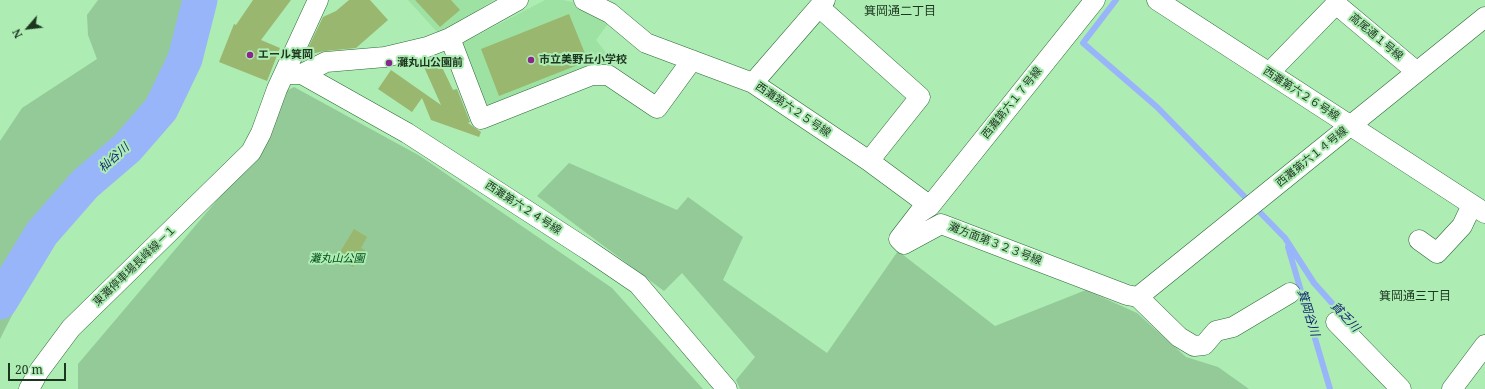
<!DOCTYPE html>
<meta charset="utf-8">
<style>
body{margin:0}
#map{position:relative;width:1485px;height:389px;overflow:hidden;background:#adecb3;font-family:"Noto Serif",serif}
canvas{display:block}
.north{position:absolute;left:8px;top:8px;width:40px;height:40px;-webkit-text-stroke:3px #adecb3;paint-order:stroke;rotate:242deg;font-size:11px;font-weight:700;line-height:16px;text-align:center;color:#1d3620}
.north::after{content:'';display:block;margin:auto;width:14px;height:18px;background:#1d3620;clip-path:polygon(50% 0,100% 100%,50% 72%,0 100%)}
.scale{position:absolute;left:8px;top:363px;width:58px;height:18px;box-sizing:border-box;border:2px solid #1d3620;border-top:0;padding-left:5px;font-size:12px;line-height:14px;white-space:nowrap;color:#1d3620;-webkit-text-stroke:3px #adecb3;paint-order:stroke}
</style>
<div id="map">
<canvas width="1485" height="389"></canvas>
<div class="north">N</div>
<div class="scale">20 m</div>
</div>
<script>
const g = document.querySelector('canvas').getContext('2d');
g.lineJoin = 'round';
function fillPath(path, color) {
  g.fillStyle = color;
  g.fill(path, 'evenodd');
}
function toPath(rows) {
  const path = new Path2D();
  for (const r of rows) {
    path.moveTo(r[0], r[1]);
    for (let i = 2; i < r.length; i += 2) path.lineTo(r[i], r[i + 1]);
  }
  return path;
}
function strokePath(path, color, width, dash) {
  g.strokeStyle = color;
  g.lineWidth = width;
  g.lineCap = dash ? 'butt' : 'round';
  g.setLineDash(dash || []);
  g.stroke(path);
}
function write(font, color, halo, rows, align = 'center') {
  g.font = font + ' "Noto Serif","Noto Sans JP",serif';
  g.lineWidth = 4;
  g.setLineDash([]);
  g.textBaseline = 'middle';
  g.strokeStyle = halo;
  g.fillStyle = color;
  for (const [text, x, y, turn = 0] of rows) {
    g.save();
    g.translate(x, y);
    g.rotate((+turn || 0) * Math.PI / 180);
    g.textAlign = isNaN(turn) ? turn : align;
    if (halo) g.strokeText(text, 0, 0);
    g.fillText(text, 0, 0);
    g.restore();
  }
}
const built = toPath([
 [408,0,494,0,457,24,438,33],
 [545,0,563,0,582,4,610,21,596,40,607,54,588,65,484,109,459,45]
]);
const green = toPath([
 [98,0,216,0,194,69,177,103,57,226,0,339,0,141,22,108,97,59,88,35,87,15],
 [294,87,420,156,612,288,703,389,78,389,78,364,246,166,286,91],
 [569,163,677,210,688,197,743,237,723,280,827,353,898,251,995,326,1086,290,1137,313,1186,357,1218,367,1249,389,740,389,736,380,755,357,682,273,664,291,537,196]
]);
const stream = toPath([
 [1116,0,1083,43,1157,107,1285,238,1314,283,1347,320],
 [1288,247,1330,389]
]);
const river = toPath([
 [0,302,42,233,85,184,127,148,161,109,185,59,200,0]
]);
const building = toPath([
 [253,0,291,0,261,40,280,48,267,81,219,62,234,24,236,25],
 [349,0,370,0,388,20,356,48,325,51,310,54,309,46,323,17,336,11],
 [415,0,451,0,460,10,440,27],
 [569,14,588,61,499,96,481,49],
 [439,61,453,90,457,89,470,122,468,123,481,132,479,137,431,120,422,98,412,112,378,89,391,70,441,105,424,67],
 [354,229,367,237,361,248,366,251,359,263,356,262,353,267,337,257]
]);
const minor = toPath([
 [584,0,610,13,646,43,753,83,869,161,930,206],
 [1095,0,930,206,919,213,899,239,904,244,941,224,1127,295,1138,297],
 [1157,0,1485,213],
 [819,7,920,97,869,161],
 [450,38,481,119,592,75,608,75,657,108,692,60],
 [1269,73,1336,4,1417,72],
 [285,74,302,74,407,133,588,250,638,284,727,389],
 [302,74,326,62,385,57,427,47,450,38,518,0],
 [753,83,825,0],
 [1419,240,1437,253,1462,226,1472,205],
 [1138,297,1485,17],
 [1138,297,1179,337,1194,346,1204,345,1216,331,1233,327,1290,293],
 [1336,322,1401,389],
 [29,389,39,371,71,328,251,152,261,133,277,89,318,0],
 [1452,389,1485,345]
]);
const markers = [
 [250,55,4,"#8a258d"],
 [531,60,4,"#8a258d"],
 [389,63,4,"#8a258d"]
];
const streetNames = [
 ["高尾通１号線",1376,37,40],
 ["西灘第六２６号線",1301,94,33],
 ["西灘第六１７号線",1012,103,-51],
 ["西灘第六２５号線",793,110,34],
 ["西灘第六１４号線",1312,157,-39],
 ["西灘第六２４号線",523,208,33],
 ["灘方面第３２３号線",995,244,21],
 ["東灘停車場長峰線－１",135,266,-44]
];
const poiNames = [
 ["エール箕岡",258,55],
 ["市立美野丘小学校",539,60],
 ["灘丸山公園前",397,63]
];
const parkNames = [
 ["灘丸山公園",337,259]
];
const neighbourhoodNames = [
 ["箕岡通二丁目",900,12],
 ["箕岡通三丁目",1415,297]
];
const waterNames = [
 ["杣谷川",114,158,-42],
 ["箕岡谷川",1308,313,73],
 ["貧乏川",1345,317,47]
];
fillPath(built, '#9de2a3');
fillPath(green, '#93ca98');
strokePath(stream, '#99b5f9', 6);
strokePath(river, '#99b5f9', 35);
fillPath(building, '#9ab76f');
strokePath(minor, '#2c6835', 21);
strokePath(minor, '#fff', 20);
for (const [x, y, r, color] of markers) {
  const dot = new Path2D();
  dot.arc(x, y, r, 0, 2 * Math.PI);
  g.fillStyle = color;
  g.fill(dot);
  strokePath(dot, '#adecb3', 1.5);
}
write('11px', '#1d3620', '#adecb3', streetNames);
write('bold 11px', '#1d3620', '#adecb3', poiNames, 'left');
write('italic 11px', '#014a16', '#adecb3', parkNames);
write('12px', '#1d3620', '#adecb3', neighbourhoodNames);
write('italic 12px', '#142873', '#adecb3', waterNames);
</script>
